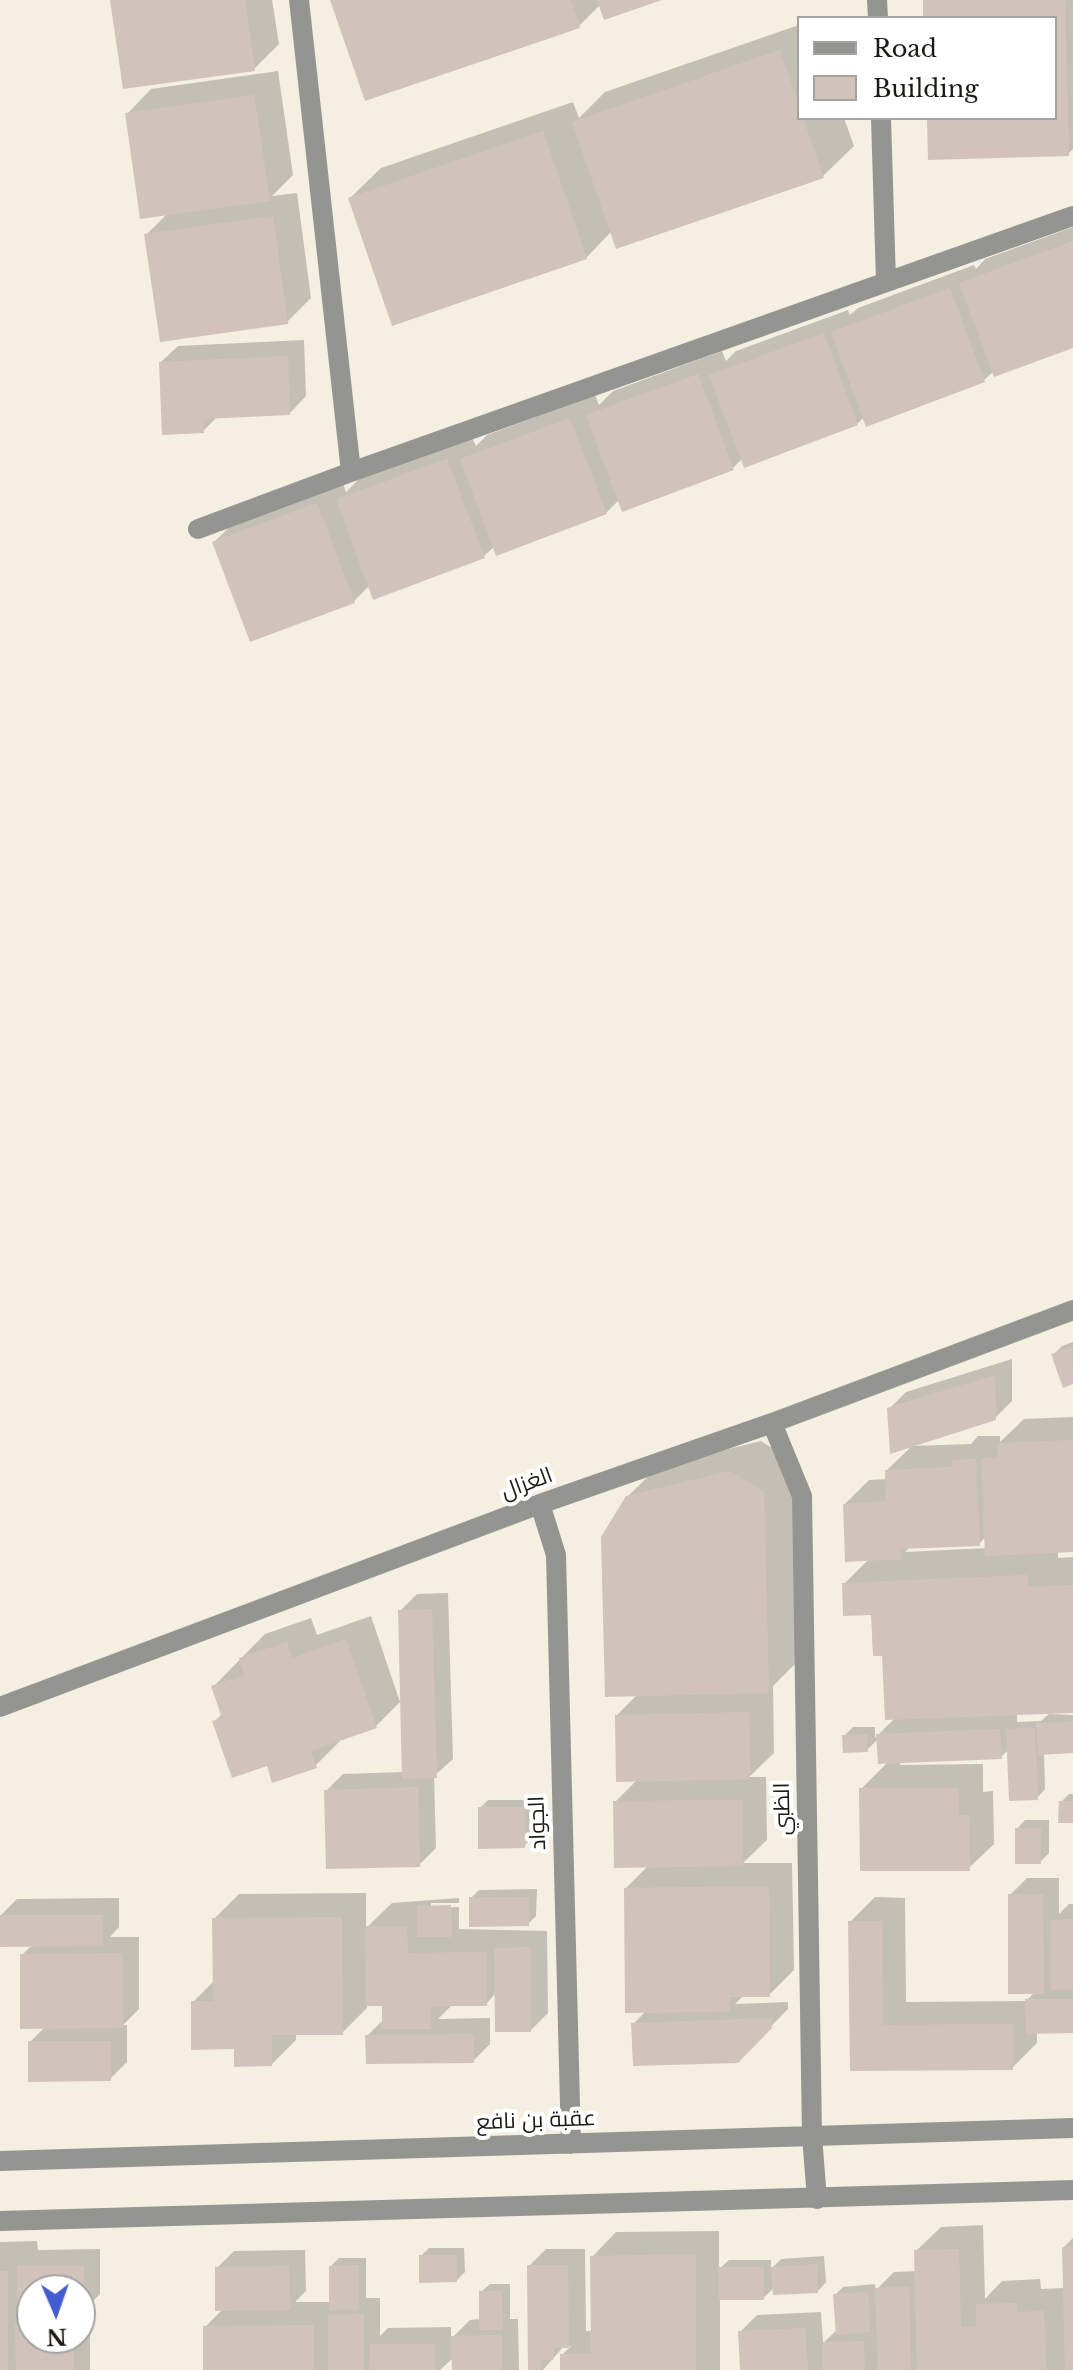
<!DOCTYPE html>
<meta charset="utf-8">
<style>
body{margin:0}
#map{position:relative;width:1073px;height:2370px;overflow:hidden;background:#f5efe2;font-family:"Libre Baskerville",serif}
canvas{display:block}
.legend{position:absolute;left:797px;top:16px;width:260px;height:104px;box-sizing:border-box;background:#fff;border:2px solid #a4a3a1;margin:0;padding:10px 14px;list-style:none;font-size:24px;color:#1c1a15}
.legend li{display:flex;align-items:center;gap:16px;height:40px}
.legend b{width:40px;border:2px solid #a4a3a1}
.north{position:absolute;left:16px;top:2274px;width:80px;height:80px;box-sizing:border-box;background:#fff;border:2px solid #a4a3a1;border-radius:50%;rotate:178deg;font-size:22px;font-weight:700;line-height:32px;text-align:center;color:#1c1a15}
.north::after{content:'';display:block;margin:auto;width:28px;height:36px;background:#435dd0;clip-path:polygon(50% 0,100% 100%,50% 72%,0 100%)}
</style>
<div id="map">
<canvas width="1073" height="2370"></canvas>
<ul class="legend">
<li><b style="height:10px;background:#949590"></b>Road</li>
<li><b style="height:22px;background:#d1c3bc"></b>Building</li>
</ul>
<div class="north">N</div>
</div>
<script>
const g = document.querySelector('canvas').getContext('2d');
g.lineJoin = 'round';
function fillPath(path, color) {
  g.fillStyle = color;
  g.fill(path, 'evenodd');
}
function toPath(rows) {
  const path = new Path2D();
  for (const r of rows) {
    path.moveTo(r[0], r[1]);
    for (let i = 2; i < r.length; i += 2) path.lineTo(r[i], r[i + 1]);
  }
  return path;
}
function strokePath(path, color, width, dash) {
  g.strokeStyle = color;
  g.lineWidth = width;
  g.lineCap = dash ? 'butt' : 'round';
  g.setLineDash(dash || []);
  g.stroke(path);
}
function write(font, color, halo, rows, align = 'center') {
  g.font = font + ' "Libre Baskerville",Cairo,serif';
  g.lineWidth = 8;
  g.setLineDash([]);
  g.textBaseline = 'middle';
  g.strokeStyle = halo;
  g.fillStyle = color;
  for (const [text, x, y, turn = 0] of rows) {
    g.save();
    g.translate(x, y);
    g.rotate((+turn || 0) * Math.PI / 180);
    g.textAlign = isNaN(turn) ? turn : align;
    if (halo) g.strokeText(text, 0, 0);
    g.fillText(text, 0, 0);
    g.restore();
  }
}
const shadow = toPath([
 [112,0,272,0,279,44,254,69],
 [332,0,657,0,600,5,579,26],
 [925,0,1073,0,1073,149,1068,154,929,118,1055,118,1055,18,925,18],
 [799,25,799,118,844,118,854,146,823,176,612,231,586,258,350,198,381,168,573,102,579,118,605,92],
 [278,71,293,175,272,196,297,193,311,298,287,322,146,235,168,213,127,114,151,89],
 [1073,227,1073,346,994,371,984,380,865,416,857,424,743,458,733,468,620,499,606,513,495,546,483,557,370,585,354,601,214,542,239,518,342,480,346,492,363,475,471,435,476,446,487,435,595,395,599,405,613,391,722,351,726,361,736,351,848,310,850,315,858,308,974,265,976,269,985,259],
 [304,340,306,396,290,413,218,416,203,431,161,362,178,346],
 [1073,1342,1073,1382,1064,1385,1053,1355,1062,1346],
 [1012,1359,1012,1401,995,1418,889,1409,906,1392],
 [1073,1417,1073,1550,1058,1551,1058,1558,1073,1557,1073,1711,1017,1713,1017,1722,1041,1721,1049,1714,1073,1715,1073,1751,1044,1753,1045,1789,1037,1798,1009,1749,1001,1757,900,1761,900,1765,983,1764,983,1792,993,1791,994,1844,969,1868,861,1789,889,1761,879,1738,867,1750,844,1736,853,1727,875,1727,875,1738,895,1718,884,1654,873,1613,844,1584,869,1559,845,1504,869,1480,887,1479,887,1470,912,1446,971,1444,978,1436,1000,1436,1000,1442,1024,1419],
 [986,1536,987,1548,905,1552,910,1547,979,1544],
 [761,1441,793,1461,799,1660,773,1686,774,1753,749,1777,766,1777,767,1840,743,1863,792,1863,794,1970,769,1995,744,1995,735,2004,788,2002,788,2009,737,2061,633,2024,647,2010,626,1888,649,1865,615,1802,638,1779,617,1715,638,1694,627,1497,659,1466],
 [448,1593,453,1759,434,1776,436,1848,419,1865,326,1791,343,1774,404,1772,400,1611,417,1594],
 [371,1616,400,1702,376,1726,339,1739,340,1741,315,1766,268,1763,214,1722,222,1714,213,1687,265,1634,311,1618,317,1635],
 [1069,1794,1073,1794,1073,1821,1061,1802],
 [488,1800,532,1800,532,1838,524,1846,480,1808],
 [1025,1820,1049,1820,1049,1853,1040,1862,1017,1829],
 [1027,1878,1059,1878,1059,1914,1069,1904,1073,1904,1073,2031,1037,2032,1037,2043,1012,2068,852,2069,850,1922,875,1897,905,1898,906,2002,1026,2001,1035,1992,1010,1895],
 [537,1889,536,1916,528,1924,471,1898,479,1890],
 [366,1893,366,1928,392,1903,459,1898,459,1903,431,1903,431,1908,459,1907,459,1929,547,1931,548,2013,531,2030,496,1993,486,2004,453,2004,438,2019,490,2018,490,2044,473,2061,367,2036,384,2019,384,2004,367,2004,367,2008,342,2033,296,2033,296,2040,272,2064,236,2047,193,2002,215,1980,214,1919,239,1894],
 [119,1898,119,1927,110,1937,139,1937,139,2009,123,2025,127,2025,127,2062,110,2079,30,2042,45,2027,22,1955,32,1945,0,1916,17,1899],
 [983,2225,985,2299,1002,2281,1040,2279,1041,2289,1065,2288,1064,2247,1073,2238,1073,2370,742,2370,740,2332,757,2315,821,2312,823,2343,838,2329,835,2295,843,2287,875,2284,876,2290,894,2272,917,2271,916,2251,941,2227],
 [719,2231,719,2269,729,2260,771,2260,771,2269,781,2259,824,2256,826,2282,818,2291,774,2288,763,2298,720,2298,720,2370,562,2370,562,2355,571,2346,564,2346,543,2370,530,2370,529,2266,546,2249,585,2249,586,2331,592,2331,592,2257,616,2232],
 [37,2241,38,2250,100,2249,100,2294,87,2307,90,2307,90,2370,0,2370,0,2242],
 [32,2290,80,2290,80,2338,32,2338],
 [429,2248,464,2248,465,2272,457,2280,421,2256],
 [305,2250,306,2291,295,2302,331,2302,331,2266,339,2258,366,2258,366,2298,380,2298,380,2336,388,2328,451,2327,451,2339,470,2320,481,2319,481,2292,490,2284,510,2284,510,2319,518,2319,519,2370,454,2370,454,2357,440,2370,205,2370,205,2327,223,2309,217,2268,234,2251]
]);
const building = toPath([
 [110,0,245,0,255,71,123,89],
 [330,0,571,0,580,28,365,101],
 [597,0,662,0,604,20],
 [923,0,1065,0,1069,156,928,160,927,118,1055,118,1055,18,923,18],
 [780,50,799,105,799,118,803,118,824,178,616,249,572,122],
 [254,95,270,201,140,219,125,113],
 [543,131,587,259,392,326,348,198],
 [273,216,288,324,160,342,144,234],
 [1073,241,1073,348,994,377,959,283],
 [950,288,985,382,866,427,831,332],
 [824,333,858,425,744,468,709,375],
 [288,356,290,415,204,419,204,433,162,435,159,362],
 [698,374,734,470,622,512,586,415],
 [570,418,607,514,496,556,460,459],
 [447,459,485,558,373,600,336,499],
 [317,503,355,603,250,642,212,542],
 [1072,1347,1073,1384,1063,1388,1051,1354],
 [995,1375,996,1420,890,1454,887,1408],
 [1073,1440,1073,1552,985,1556,981,1458,998,1458,997,1443],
 [976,1459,980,1546,900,1549,901,1559,845,1562,843,1504,886,1501,885,1470,952,1467,952,1460],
 [730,1471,764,1492,769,1693,605,1697,601,1537,626,1496],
 [1028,1575,1028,1587,1073,1585,1073,1713,885,1720,882,1656,873,1656,871,1615,843,1616,842,1583],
 [432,1609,437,1778,402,1779,398,1610],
 [346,1639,377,1728,311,1751,317,1768,272,1783,267,1766,232,1778,212,1721,222,1718,211,1686,244,1675,239,1658,287,1642,292,1658],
 [749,1712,750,1779,616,1782,615,1715],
 [1073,1722,1073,1753,1038,1755,1036,1723],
 [1035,1728,1038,1800,1009,1801,1006,1729],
 [1000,1729,1002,1759,878,1764,876,1734],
 [867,1734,868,1752,843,1753,842,1735],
 [418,1787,420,1867,326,1869,324,1790],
 [859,1788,959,1788,959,1815,969,1815,970,1871,860,1871],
 [743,1800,743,1866,614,1868,613,1801],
 [1059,1801,1073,1801,1073,1823,1058,1823],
 [478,1807,525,1807,525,1848,478,1849],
 [1015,1828,1041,1828,1041,1864,1015,1864],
 [769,1886,770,1997,729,1997,730,2012,625,2013,624,1888],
 [1008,1894,1043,1894,1044,1994,1008,1994],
 [469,1897,529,1897,529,1926,469,1927],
 [451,1905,452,1937,417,1937,417,1906],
 [0,1915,103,1915,103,1946,0,1947],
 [342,1917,343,2035,272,2035,272,2066,234,2067,234,2049,191,2050,191,2001,213,2001,212,1918],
 [1073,1919,1073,1989,1051,1990,1051,1920],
 [848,1921,882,1921,883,2025,1013,2024,1013,2070,850,2071],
 [365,1926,407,1926,408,1953,487,1952,487,2006,431,2006,431,2029,382,2029,382,2006,366,2006],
 [531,1947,531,2032,495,2032,494,1948],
 [123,1953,123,2028,20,2029,20,1954],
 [1025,1999,1073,1999,1073,2033,1026,2034],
 [772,2018,772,2028,738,2063,633,2066,631,2023],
 [474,2034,474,2063,366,2064,365,2035],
 [28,2041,111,2041,111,2081,28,2082],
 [1073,2246,1073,2370,1065,2370,1062,2247],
 [959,2249,961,2327,976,2326,976,2304,1017,2303,1017,2312,1044,2311,1046,2370,917,2370,914,2250],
 [696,2254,696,2370,560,2370,560,2354,591,2354,590,2256],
 [419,2255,457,2255,457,2282,419,2283],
 [817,2264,818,2293,773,2295,771,2267],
 [359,2265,359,2309,329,2310,329,2266],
 [527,2265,568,2265,569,2348,554,2348,553,2360,541,2360,541,2370,528,2370],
 [17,2266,84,2266,84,2312,80,2313,80,2290,32,2290,32,2313,17,2313],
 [289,2266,290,2310,215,2311,215,2267],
 [718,2267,764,2267,764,2300,719,2300],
 [0,2271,8,2271,8,2370,0,2370],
 [909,2287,911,2370,878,2370,875,2288],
 [479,2291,502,2291,503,2330,479,2330],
 [868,2292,870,2332,836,2335,833,2294],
 [364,2314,364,2370,328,2370,328,2315],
 [32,2323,32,2338,74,2338,74,2370,16,2370,15,2324],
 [314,2325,314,2370,203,2370,203,2326],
 [805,2328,808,2370,740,2370,738,2331],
 [502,2335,502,2370,452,2370,451,2336],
 [864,2341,865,2370,822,2370,822,2342],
 [370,2344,435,2344,435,2370,369,2370]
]);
const minor = toPath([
 [299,0,351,472],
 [877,0,878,18],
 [881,118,886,282],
 [198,529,351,472,1073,216],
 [772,1423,802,1496,812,2136,817,2199],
 [540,1504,556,1555,571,2144],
 [0,1707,540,1504,772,1423,1073,1310],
 [0,2161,1073,2128],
 [0,2221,1073,2190]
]);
const streetNames = [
 ["الغزال",527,1484,-20],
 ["الظبي",783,1809,-91],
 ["الجواد",538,1823,-92],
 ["عقبة بن نافع",536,2121,-2]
];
fillPath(shadow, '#0003');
fillPath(building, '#d1c3bc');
strokePath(minor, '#949590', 20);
write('22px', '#1c1a15', '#fff', streetNames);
</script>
